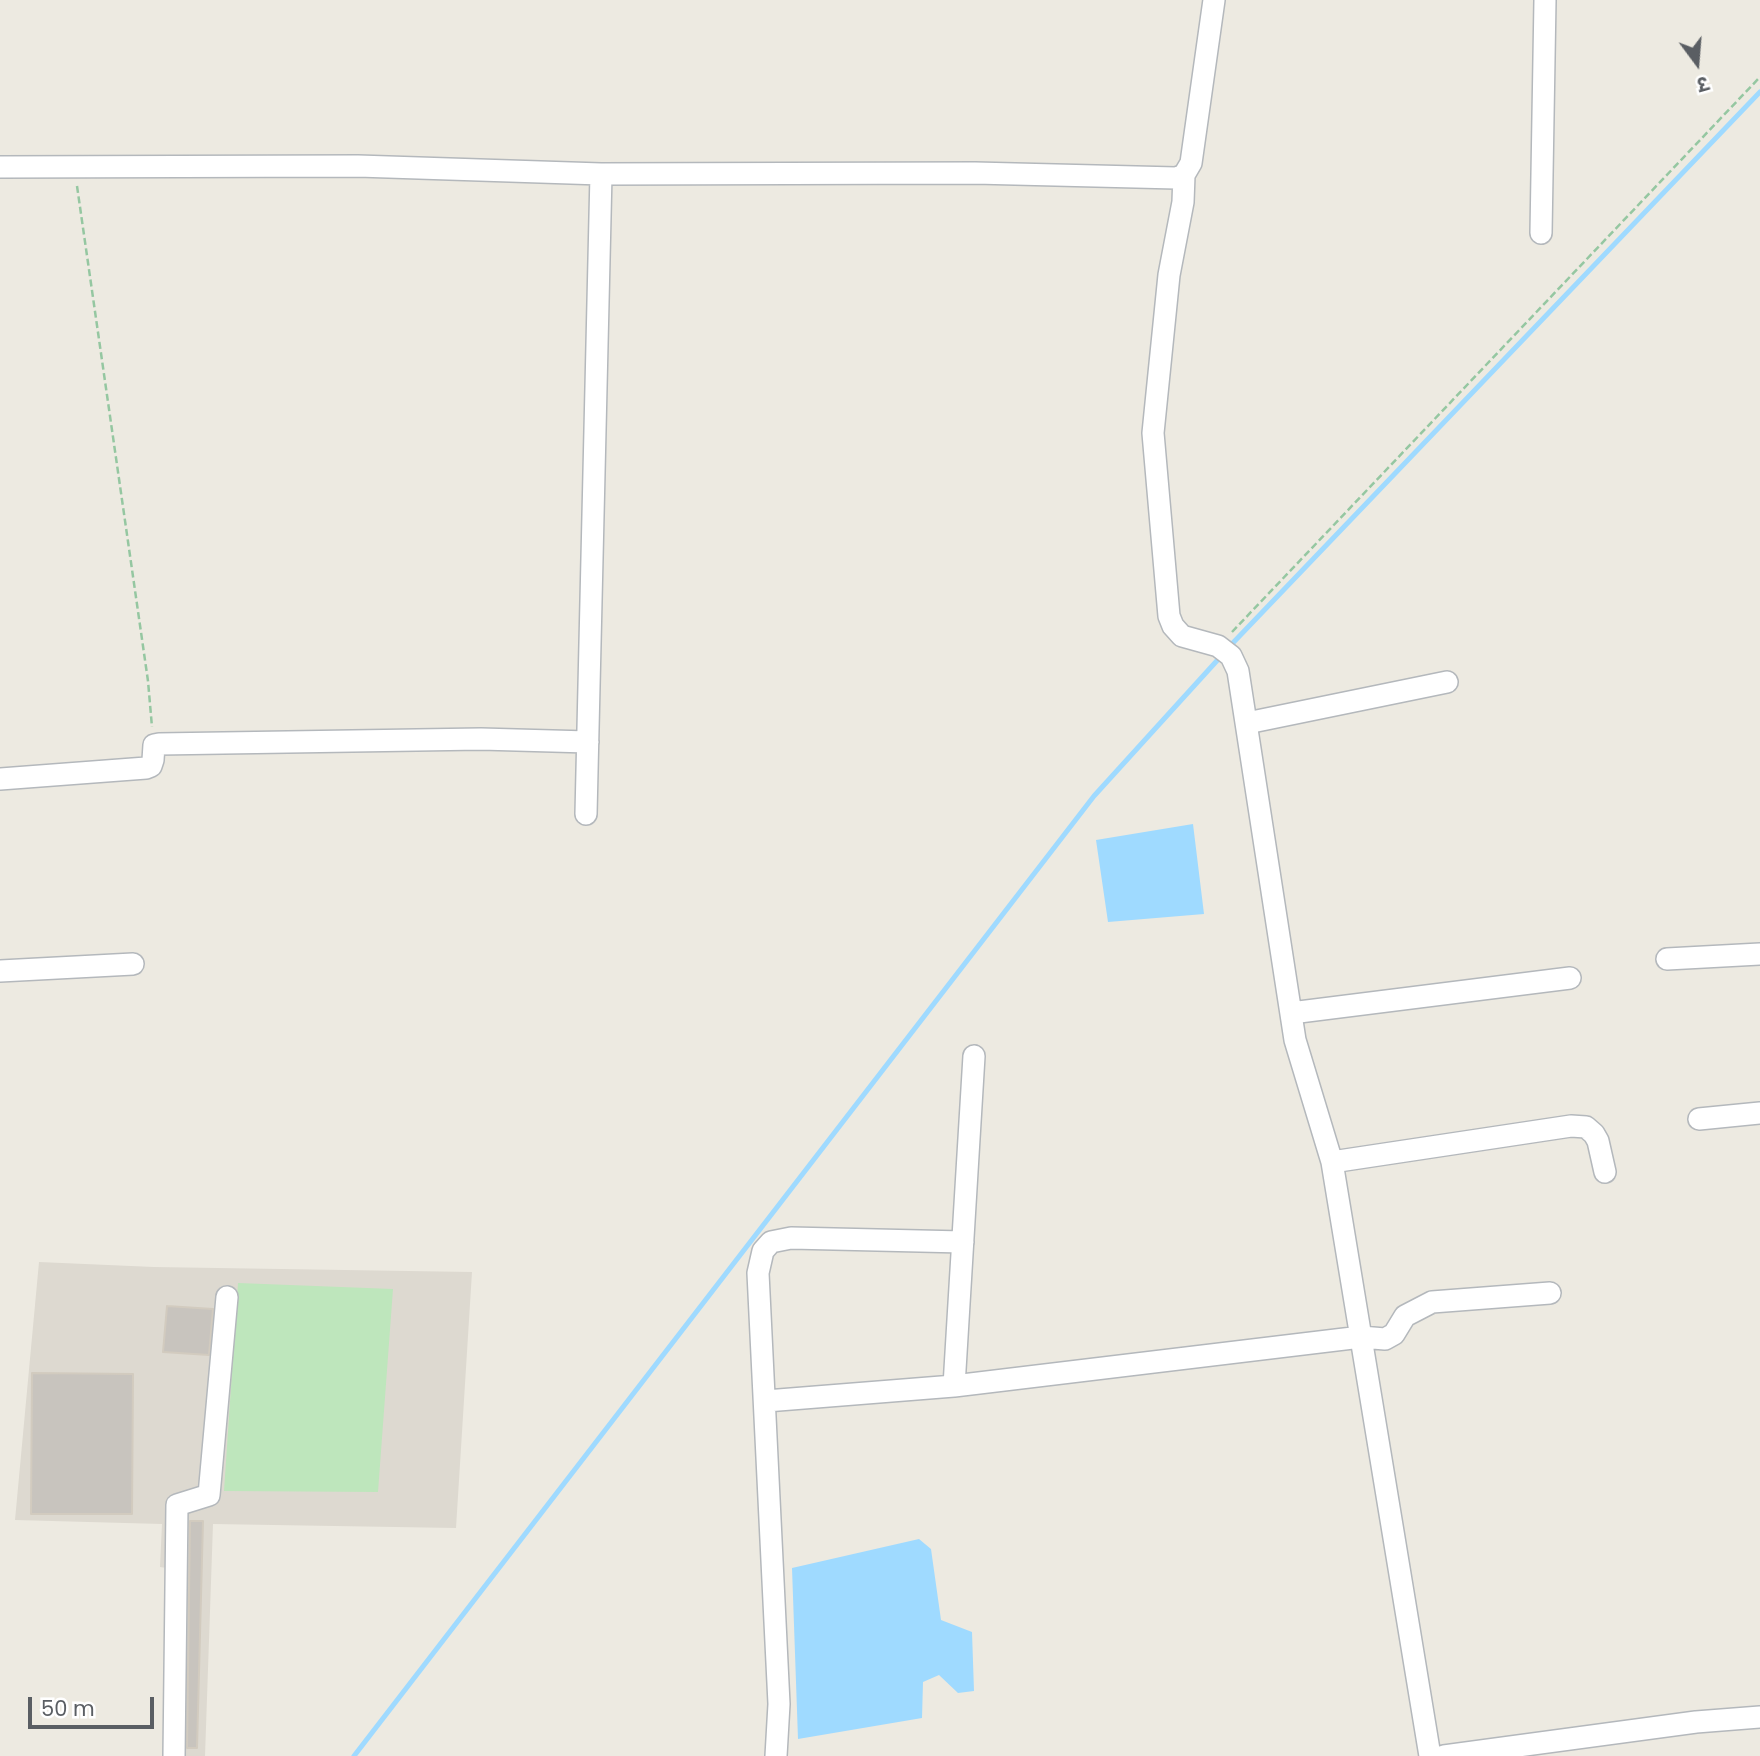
<!DOCTYPE html>
<meta charset="utf-8">
<style>
body{margin:0}
#map{position:relative;width:1760px;height:1756px;overflow:hidden;background:#edeae1;font-family:Poppins,"Noto Sans Devanagari",sans-serif}
canvas{display:block}
.north{position:absolute;left:1662px;top:28px;width:70px;height:70px;-webkit-text-stroke:5px #fff;paint-order:stroke;rotate:164deg;font-size:19px;font-weight:700;line-height:28px;text-align:center;color:#5a5e63}
.north::after{content:'';display:block;margin:auto;width:24px;height:32px;background:#5a5e63;clip-path:polygon(50% 0,100% 100%,50% 72%,0 100%)}
.scale{position:absolute;left:28px;top:1697px;width:126px;height:32px;box-sizing:border-box;border:4px solid #5a5e63;border-top:0;padding-left:9px;font-size:21px;line-height:24px;white-space:nowrap;color:#5a5e63;-webkit-text-stroke:5px #fff;paint-order:stroke}
</style>
<div id="map">
<canvas width="1760" height="1756"></canvas>
<div class="north">उ</div>
<div class="scale">50 m</div>
</div>
<script>
const g = document.querySelector('canvas').getContext('2d');
g.lineJoin = 'round';
function fillPath(path, color) {
  g.fillStyle = color;
  g.fill(path, 'evenodd');
}
function toPath(rows) {
  const path = new Path2D();
  for (const r of rows) {
    path.moveTo(r[0], r[1]);
    for (let i = 2; i < r.length; i += 2) path.lineTo(r[i], r[i + 1]);
  }
  return path;
}
function strokePath(path, color, width, dash) {
  g.strokeStyle = color;
  g.lineWidth = width;
  g.lineCap = dash ? 'butt' : 'round';
  g.setLineDash(dash || []);
  g.stroke(path);
}
const education = toPath([
 [39,1262,154,1267,472,1272,456,1528,213,1524,205,1756,170,1756,173,1569,160,1567,162,1524,15,1520]
]);
const green = toPath([
 [238,1283,393,1289,378,1492,224,1491]
]);
const water = toPath([
 [1193,824,1204,914,1108,922,1096,840],
 [919,1539,931,1549,941,1620,972,1632,974,1691,958,1693,939,1675,923,1682,922,1718,798,1739,792,1568]
]);
const stream = toPath([
 [1229,647,1760,92],
 [354,1756,1094,796,1223,654]
]);
const building = toPath([
 [167,1306,213,1309,209,1355,163,1352,167,1306],
 [32,1373,133,1374,132,1514,31,1514,32,1373],
 [190,1521,203,1521,197,1748,187,1748,190,1521]
]);
const path = toPath([
 [77,186,148,681,152,727],
 [1232,632,1760,77]
]);
const minor = toPath([
 [0,167,358,166,601,174,975,173,1176,178,1184,175,1191,163,1214,0],
 [1184,175,1183,202,1169,275,1153,433,1169,616,1173,626,1182,636,1218,646,1231,656,1238,671,1295,1040,1332,1162,1430,1756],
 [1541,233,1545,0],
 [1247,723,1447,682],
 [0,779,146,768,151,766,153,760,154,745,159,744,481,739,588,742],
 [586,814,601,174],
 [1667,959,1760,954],
 [0,971,133,964],
 [1291,1013,1570,978],
 [1699,1119,1760,1113],
 [1332,1162,1571,1126,1586,1127,1594,1134,1598,1141,1605,1172],
 [954,1386,974,1056],
 [766,1401,954,1386,1361,1337,1385,1339,1394,1334,1405,1316,1432,1302,1550,1293],
 [174,1756,177,1505,209,1495,227,1297],
 [776,1756,779,1704,758,1273,763,1251,771,1242,791,1238,963,1242],
 [1444,1756,1696,1722,1760,1717]
]);
fillPath(education, '#ddd9d0');
fillPath(green, '#bee6bc');
fillPath(water, '#9fdaff');
strokePath(stream, '#9fdaff', 5);
fillPath(building, '#c8c4be');
strokePath(building, '#d2cbbf', 2);
strokePath(minor, '#b4b8bc', 24);
strokePath(path, '#95c7a1', 2.5, [7, 3.5]);
strokePath(minor, '#fff', 21);
</script>
